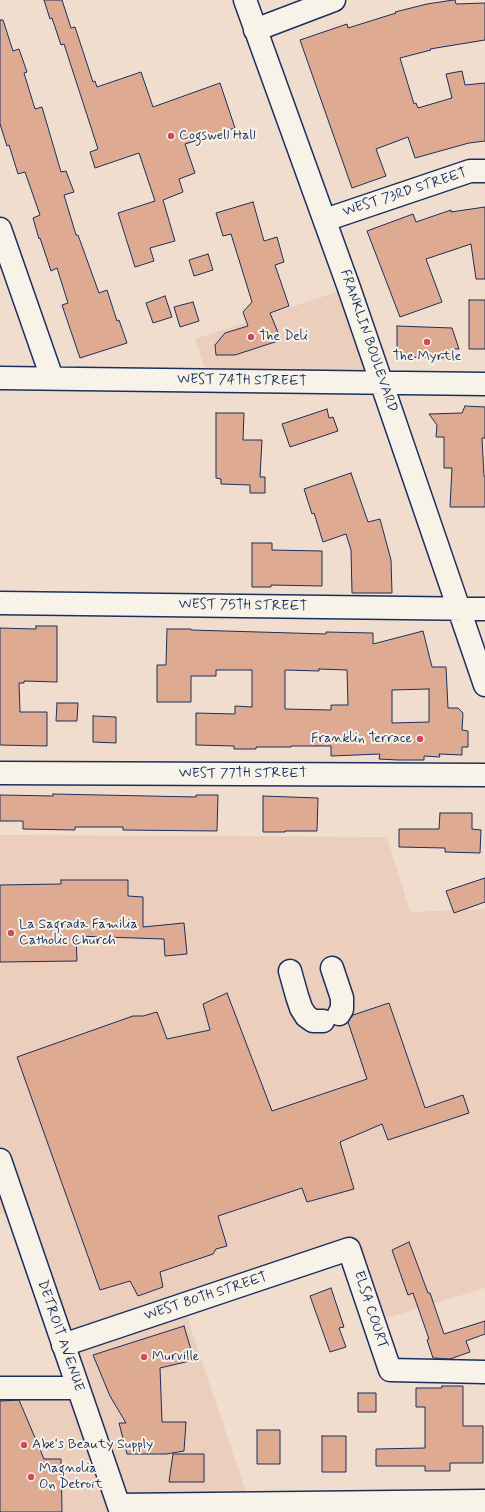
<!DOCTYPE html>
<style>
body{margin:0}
canvas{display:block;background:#f0ddce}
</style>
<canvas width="485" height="1512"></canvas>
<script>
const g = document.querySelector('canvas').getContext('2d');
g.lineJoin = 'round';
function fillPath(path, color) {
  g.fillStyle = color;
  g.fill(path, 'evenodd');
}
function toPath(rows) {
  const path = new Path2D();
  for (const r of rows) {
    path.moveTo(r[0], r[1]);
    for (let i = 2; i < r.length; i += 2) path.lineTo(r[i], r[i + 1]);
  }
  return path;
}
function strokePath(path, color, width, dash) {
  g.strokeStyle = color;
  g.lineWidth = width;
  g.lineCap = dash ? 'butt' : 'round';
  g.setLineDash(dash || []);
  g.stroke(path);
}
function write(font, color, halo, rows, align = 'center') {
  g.font = font + ' Mynerve,sans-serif';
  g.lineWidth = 4;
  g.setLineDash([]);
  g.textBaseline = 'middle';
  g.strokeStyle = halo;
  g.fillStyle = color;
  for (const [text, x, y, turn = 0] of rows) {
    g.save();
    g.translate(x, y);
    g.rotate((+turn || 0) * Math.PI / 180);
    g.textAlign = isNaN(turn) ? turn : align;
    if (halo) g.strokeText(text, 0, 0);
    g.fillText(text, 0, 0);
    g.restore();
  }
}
const built = toPath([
 [349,288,382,383,209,381,195,339],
 [0,835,387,837,410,912,485,909,485,1288,373,1322,350,1249,183,1305,250,1504,121,1512,0,1512,0,1388,78,1388,19,1214,0,1214]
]);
const building = toPath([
 [44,0,62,0,71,28,75,27,93,82,95,81,97,87,141,72,153,107,220,83,235,128,185,144,195,173,179,179,183,192,163,200,175,241,150,248,154,261,135,267,118,213,155,201,139,153,95,168,90,152,98,149,64,44,61,45,52,18,50,19,44,0],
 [453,0,455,0,456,4,485,3,485,40,430,49,431,50,400,58,414,104,416,103,418,108,452,98,446,74,462,71,465,85,485,83,485,141,469,143,415,158,408,137,376,149,386,176,352,188,300,40,347,24,348,28,396,13,395,12,427,4,453,0],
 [0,20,3,20,13,51,19,49,27,72,24,73,35,109,42,107,61,172,66,171,74,192,64,195,76,235,78,235,99,293,107,290,117,321,119,320,127,343,80,358,62,305,68,303,57,268,51,271,40,238,39,239,33,218,40,215,25,172,18,174,9,145,7,146,0,124,0,20],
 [253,202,264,241,277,237,284,262,275,265,289,306,270,313,281,340,235,355,216,355,215,345,225,333,248,326,243,312,252,302,231,234,223,236,216,213,253,202],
 [485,207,485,279,476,279,471,244,426,259,442,302,400,317,367,231,413,214,416,222,451,210,451,212,485,207],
 [208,254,213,270,194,276,189,260,208,254],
 [165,296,172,317,153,323,146,303,165,296],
 [469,300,485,300,485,349,469,349,469,300],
 [193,302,199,321,180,327,174,307,193,302],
 [397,326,452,328,459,349,452,349,451,358,397,357,397,326],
 [465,406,485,407,485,438,482,438,484,476,485,476,485,507,450,507,452,468,444,468,444,437,436,437,437,425,429,414,462,413,465,406],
 [327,409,329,418,333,417,338,431,290,447,282,424,327,409],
 [216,413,244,413,243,440,262,440,260,477,265,477,265,493,250,493,250,485,221,484,221,479,216,478,216,413],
 [351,473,368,522,380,519,391,560,392,593,352,593,351,550,346,534,323,542,314,513,312,514,304,489,351,473],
 [252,543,272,543,272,550,322,551,322,586,271,585,271,587,252,587,252,543],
 [36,626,57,626,57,682,24,681,24,683,19,683,20,712,47,712,47,746,0,745,0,628,36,629,36,626],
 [167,629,191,629,191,630,326,634,326,632,373,633,373,644,423,631,432,667,446,667,448,708,458,708,463,713,462,730,468,731,468,747,462,747,462,755,439,754,440,757,424,756,424,760,398,760,379,759,380,754,331,756,331,746,291,746,291,747,256,747,256,749,234,749,234,746,196,745,196,713,235,714,235,706,252,707,252,670,216,670,216,676,191,676,191,702,157,702,157,665,166,665,167,629],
 [319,669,347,670,348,705,331,705,331,710,285,709,285,670,319,671,319,669],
 [429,689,429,722,392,723,392,690,429,689],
 [57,703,78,703,77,721,56,721,57,703],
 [93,716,116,717,116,743,93,742,93,716],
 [53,794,196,797,196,795,218,795,217,831,123,830,123,827,75,827,75,830,23,829,23,821,0,821,0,795,53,796,53,794],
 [263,796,318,798,317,831,285,831,285,832,263,832,263,796],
 [440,813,472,813,472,829,481,830,480,853,445,852,445,848,399,847,399,829,439,829,440,813],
 [485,878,485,902,454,913,446,891,485,878],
 [61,880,128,880,128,896,143,897,143,927,184,923,187,954,165,956,164,939,76,936,77,961,0,962,0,885,61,884,61,880],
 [227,993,272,1111,367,1079,348,1022,353,1015,389,1003,425,1108,463,1095,469,1113,388,1140,382,1124,340,1142,354,1189,307,1202,302,1188,218,1216,227,1246,216,1249,213,1254,160,1272,163,1287,138,1296,130,1281,100,1290,17,1057,133,1016,143,1016,157,1012,167,1039,210,1030,203,1004,227,993],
 [409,1242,428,1293,430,1293,444,1334,485,1321,485,1334,466,1341,470,1352,450,1359,433,1358,427,1340,429,1339,413,1293,408,1295,392,1250,409,1242],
 [331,1288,344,1327,339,1328,346,1347,330,1352,310,1296,331,1288],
 [184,1326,194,1360,160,1368,162,1422,186,1422,184,1451,166,1454,127,1454,119,1423,126,1423,110,1396,93,1355,184,1326],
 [442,1386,463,1386,463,1426,483,1426,483,1463,450,1463,450,1471,425,1471,425,1466,376,1466,376,1449,425,1448,425,1407,416,1407,416,1388,442,1388,442,1386],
 [358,1393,376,1393,376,1412,358,1412,358,1393],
 [19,1400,44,1459,61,1459,62,1512,0,1512,0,1401,19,1400],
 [257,1430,280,1430,280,1464,257,1464,257,1430],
 [322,1436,346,1436,346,1472,322,1472,322,1436],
 [173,1454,204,1454,204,1482,169,1482,173,1454]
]);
const minor = toPath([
 [245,0,349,288,485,685],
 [255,30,334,0],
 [325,220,470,171,485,171],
 [0,229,52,378],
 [0,378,485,384],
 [0,603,485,609],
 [0,773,485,775],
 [332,968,342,998,342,1009,339,1014],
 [290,971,297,996,301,1008,306,1016,313,1021,323,1021],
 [63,1345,349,1249,390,1370,485,1372],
 [0,1388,78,1388],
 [119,1505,485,1501]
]);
const major = toPath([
 [0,1160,121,1512]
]);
const markers = [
 [171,136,4,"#d1495b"],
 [251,337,4,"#d1495b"],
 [427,342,4,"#d1495b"],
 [420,739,4,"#d1495b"],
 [11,933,4,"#d1495b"],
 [144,1357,4,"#d1495b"],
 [24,1445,4,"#d1495b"],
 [31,1477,4,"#d1495b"]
];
const poiNames = [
 ["Cogswell Hall",179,136],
 ["The Deli",259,337],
 ["The Myrtle",427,357,"center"],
 ["Franklin Terrace",412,739,"right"],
 ["La Sagrada Familia",19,925],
 ["Catholic Church",19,941],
 ["Murville",152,1357],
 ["Abe's Beauty Supply",32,1445],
 ["Magnolia",39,1469],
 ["On Detroit",39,1485]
];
const streetNames = [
 ["WEST 73RD STREET",405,193,-18],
 ["FRANKLIN BOULEVARD",368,341,71],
 ["WEST 74TH STREET",242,381,1],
 ["WEST 75TH STREET",243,606,1],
 ["WEST 77TH STREET",243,774],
 ["WEST 80TH STREET",206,1297,-18],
 ["ELSA COURT",370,1310,72],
 ["DETROIT AVENUE",60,1336,71]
];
fillPath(built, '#ebcebc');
fillPath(building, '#deaa91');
strokePath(building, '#1b2f5e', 1);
strokePath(minor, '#1b2f5e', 25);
strokePath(major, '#1b2f5e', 25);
strokePath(minor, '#f7f3e8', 22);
strokePath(major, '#f7f3e8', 22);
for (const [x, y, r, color] of markers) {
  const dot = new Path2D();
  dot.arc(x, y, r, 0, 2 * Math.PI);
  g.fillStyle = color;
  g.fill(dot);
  strokePath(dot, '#f7f3e8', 1.5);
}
write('14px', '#1b2f5e', '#f7f3e8', poiNames, 'left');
write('14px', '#1b2f5e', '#f7f3e8', streetNames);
</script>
